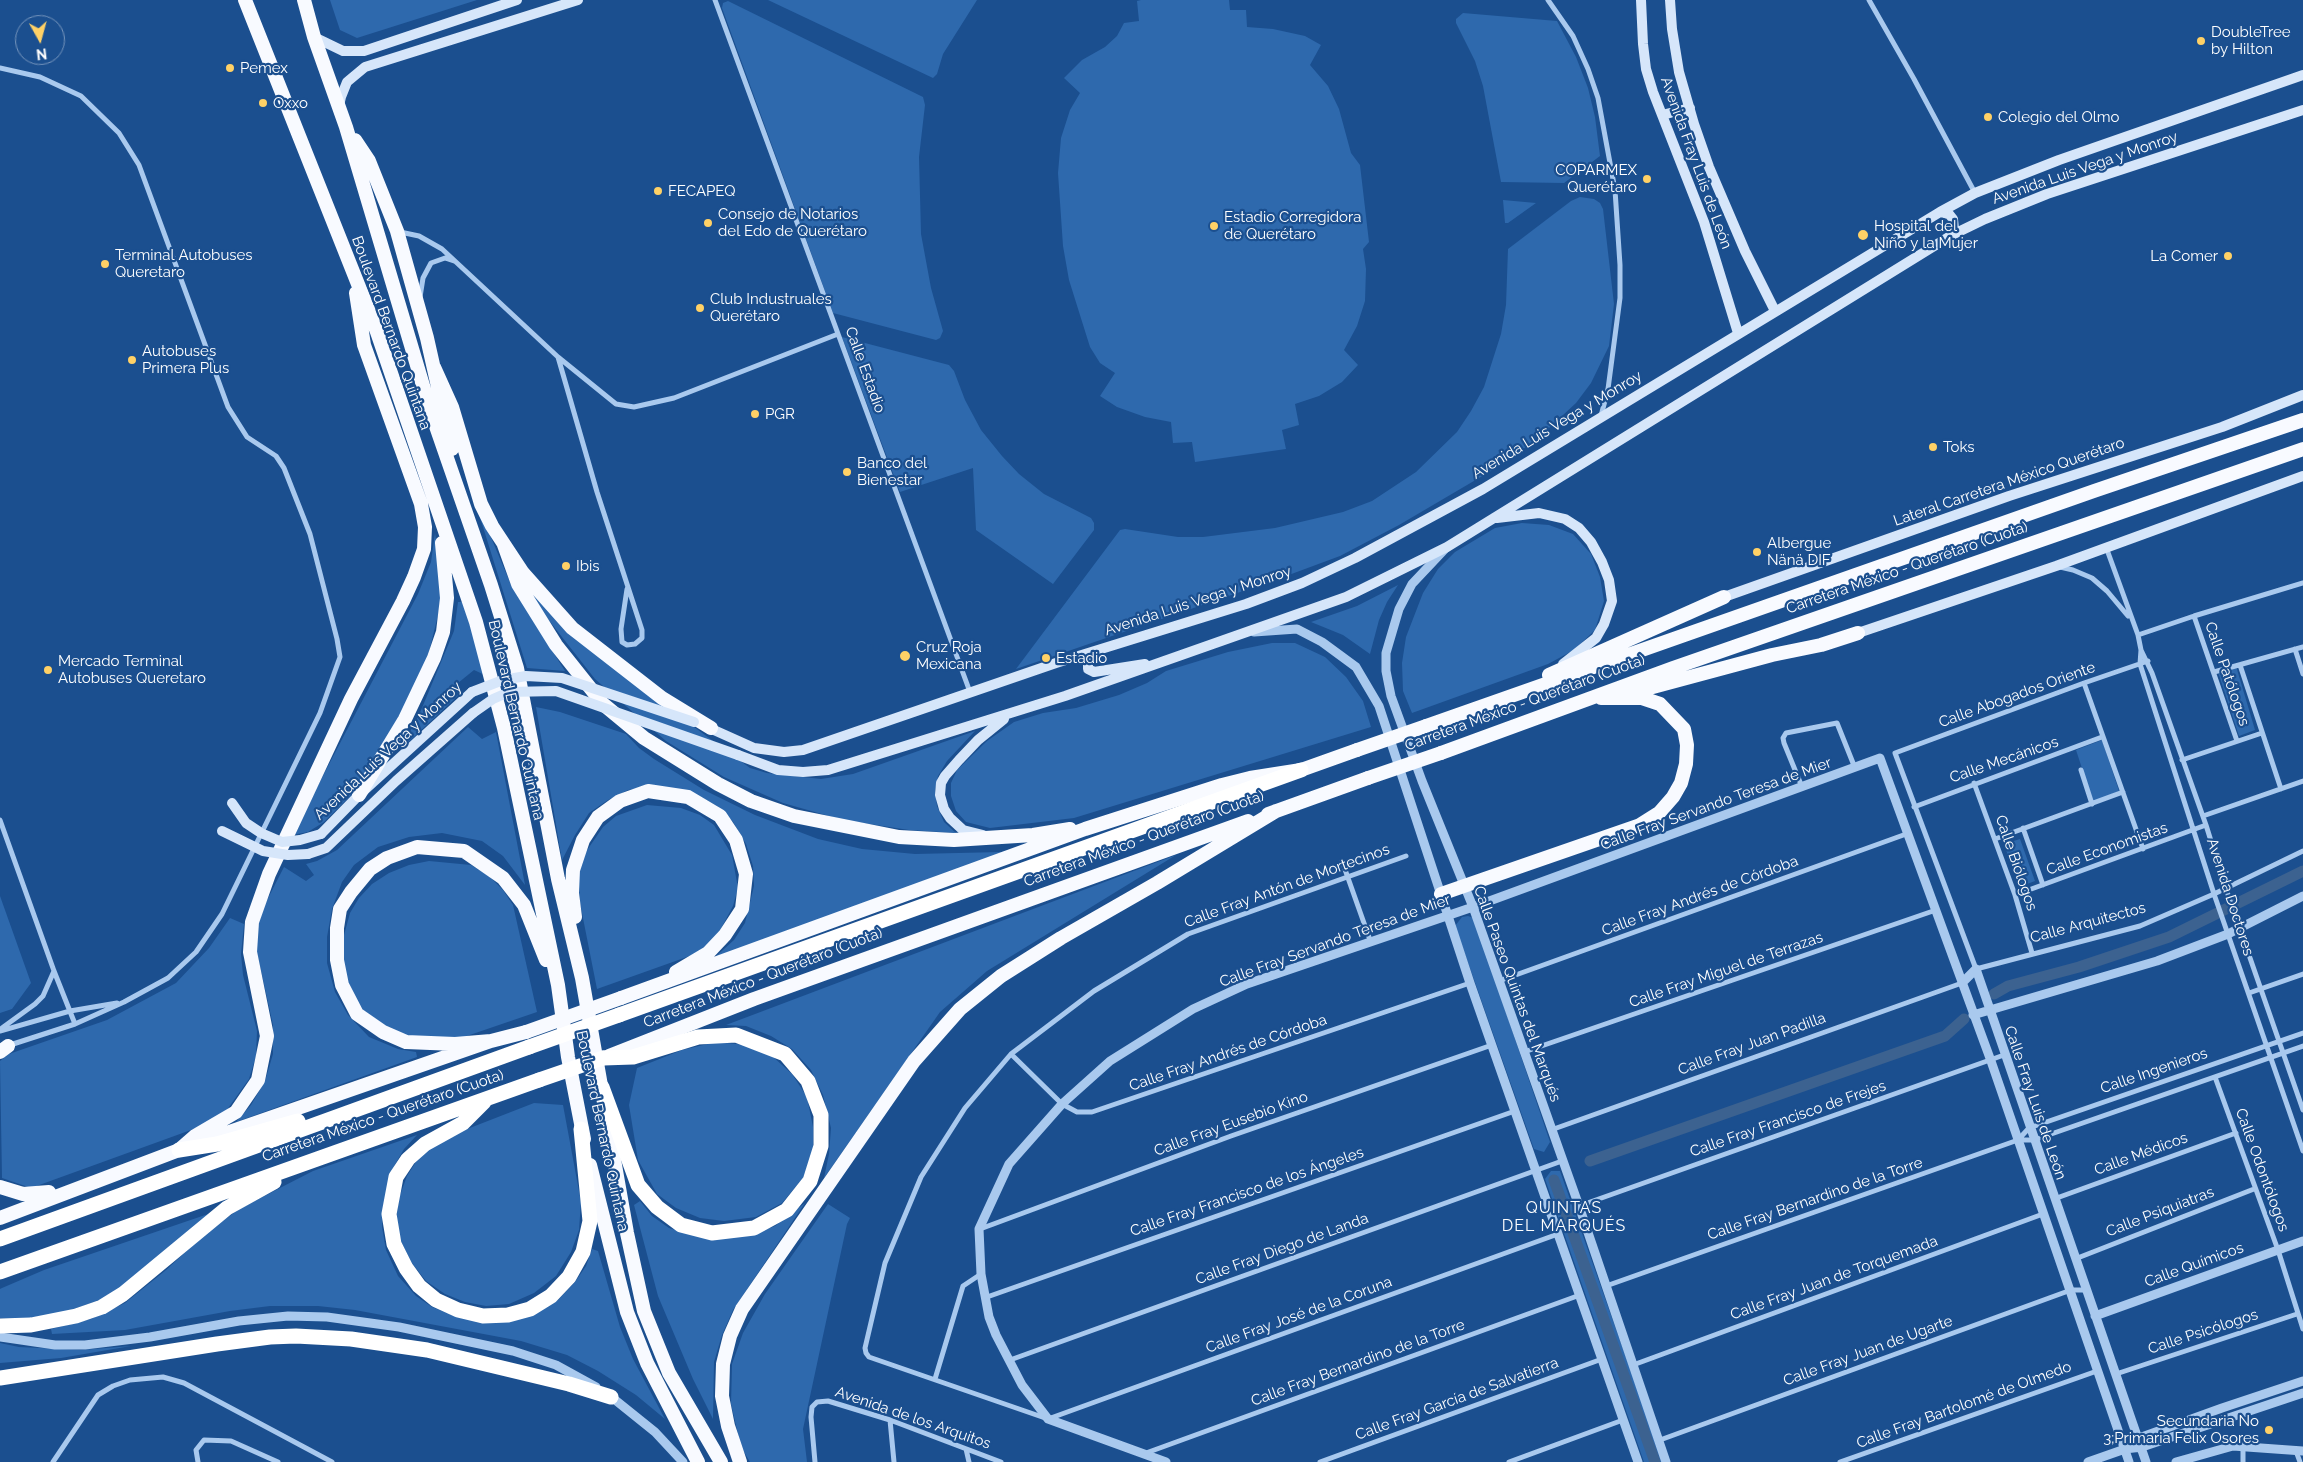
<!DOCTYPE html>
<meta charset="utf-8">
<style>
body{margin:0}
#map{position:relative;width:2303px;height:1462px;overflow:hidden;background:#1b4f8f;font-family:Raleway,sans-serif}
canvas{display:block}
.north{position:absolute;left:15px;top:15px;width:50px;height:50px;box-sizing:border-box;background:#1b4f8f;border:1px solid #7695bc;border-radius:50%;rotate:173deg;font-size:14px;font-weight:700;line-height:20px;text-align:center;color:#fff}
.north::after{content:'';display:block;margin:auto;width:18px;height:22px;background:#ffd166;clip-path:polygon(50% 0,100% 100%,50% 72%,0 100%)}
</style>
<div id="map">
<canvas width="2303" height="1462"></canvas>
<div class="north">N</div>
</div>
<script>
const g = document.querySelector('canvas').getContext('2d');
g.lineJoin = 'round';
function fillPath(path, color) {
  g.fillStyle = color;
  g.fill(path, 'evenodd');
}
function toPath(rows) {
  const path = new Path2D();
  for (const r of rows) {
    path.moveTo(r[0], r[1]);
    for (let i = 2; i < r.length; i += 2) path.lineTo(r[i], r[i + 1]);
  }
  return path;
}
function strokePath(path, color, width, dash) {
  g.strokeStyle = color;
  g.lineWidth = width;
  g.lineCap = dash ? 'butt' : 'round';
  g.setLineDash(dash || []);
  g.stroke(path);
}
function write(font, color, halo, rows, align = 'center') {
  g.font = font + ' Raleway,sans-serif';
  g.lineWidth = 4.5;
  g.setLineDash([]);
  g.textBaseline = 'middle';
  g.strokeStyle = halo;
  g.fillStyle = color;
  for (const [text, x, y, turn = 0] of rows) {
    g.save();
    g.translate(x, y);
    g.rotate((+turn || 0) * Math.PI / 180);
    g.textAlign = isNaN(turn) ? turn : align;
    if (halo) g.strokeText(text, 0, 0);
    g.fillText(text, 0, 0);
    g.restore();
  }
}
const green = toPath([
 [330,0,477,0,357,38,340,30],
 [768,0,977,0,943,54,937,74,933,78],
 [1141,0,1229,0,1230,10,1246,10,1247,27,1273,29,1305,36,1321,45,1310,65,1328,86,1339,109,1351,153,1360,165,1369,242,1363,249,1366,269,1365,301,1357,326,1344,350,1358,365,1342,382,1319,396,1295,404,1299,425,1282,430,1286,449,1195,462,1192,442,1173,443,1171,422,1145,417,1117,407,1100,396,1115,373,1100,363,1090,347,1069,280,1063,246,1058,173,1061,138,1070,110,1080,93,1064,78,1082,60,1105,47,1117,36,1124,23,1139,21,1137,1],
 [728,1,923,97,925,105,919,157,921,234,931,288,943,331,940,338,936,340,833,313,722,8,723,3],
 [1463,13,1557,21,1576,57,1588,88,1595,117,1600,156,1564,183,1501,182,1483,86,1475,61,1456,23,1456,19],
 [1580,197,1594,199,1600,203,1603,209,1614,304,1609,346,1591,383,1576,403,1536,440,1496,468,1399,525,1340,556,1278,579,1016,669,1120,530,1125,529,1178,537,1203,537,1275,528,1343,512,1372,501,1416,472,1457,432,1471,411,1484,387,1501,334,1506,305,1508,249,1571,201],
 [1503,200,1536,203,1508,223,1505,223],
 [842,337,949,365,954,371,965,400,981,430,1002,456,1019,474,1044,494,1091,518,1094,523,1094,530,1053,584,976,530,973,468,900,492],
 [473,495,512,587,565,671,527,668],
 [1522,523,1549,525,1573,534,1591,554,1600,577,1604,601,1595,630,1574,650,1548,664,1412,713,1403,691,1402,663,1406,637,1423,593,1438,569,1455,552,1495,528],
 [435,533,442,583,439,611,428,656,402,715,376,760,352,794,324,822,308,832,292,835,418,594,431,562],
 [1398,585,1387,602,1379,620,1370,654,1343,635,1311,622,1357,606],
 [535,594,615,669,750,768,767,773,821,779,853,774,975,731,947,761,938,776,935,790,937,806,944,822,956,833,909,830,843,820,783,803,724,777,666,741,595,679,529,595],
 [458,602,464,602,487,676,474,670,458,683,462,692,400,750,419,715,454,631],
 [1272,643,1295,643,1325,657,1346,677,1363,701,1371,727,1074,818,990,828,966,822,956,811,951,796,951,783,957,770,987,741,1014,722,1043,713,1076,708,1119,695,1147,683,1166,671,1228,652],
 [2236,666,2255,730,2239,736,2218,672],
 [536,707,560,712,626,734,639,748,654,759,704,790,755,815,818,839,862,849,915,854,1001,852,1026,847,714,958,734,940,745,923,754,886,753,866,746,844,733,822,717,806,701,797,654,786,628,790,608,800,589,813,575,835,562,860],
 [468,727,482,739,496,732,525,885,503,856,482,841,442,833,409,837,378,847,354,865,342,882,332,909,327,937,327,963,335,992,348,1015,369,1037,398,1049,416,1052,417,1057,236,1122,251,1105,265,1081,273,1054,273,1025,256,948,258,926,264,906,284,867,306,881,314,875,306,864,317,861,337,850],
 [2102,740,2119,791,2093,802,2076,750],
 [647,805,681,808,700,815,714,825,732,855,738,888,733,906,717,936,698,953,597,989,580,903,578,872,583,856,603,827,616,816],
 [2020,839,2035,881,2019,887,2004,844],
 [1176,855,987,971,940,1012,824,1178,829,1154,831,1128,823,1095,811,1070,792,1049,771,1036,746,1026,726,1025],
 [429,861,471,865,489,876,503,890,513,905,537,1012,458,1039,400,1036,363,1010,347,989,341,946,350,913,359,898,372,884,389,873,409,865],
 [0,896,31,983,12,1009,0,1013],
 [1468,916,1474,918,1550,1142,1544,1152,1534,1149,1455,926,1462,917],
 [230,918,244,924,241,954,243,975,257,1031,256,1056,249,1079,224,1114,202,1126,31,1188,2,1178,0,1061,9,1054,107,1020,176,983,209,948],
 [716,1042,747,1045,771,1055,792,1074,807,1097,813,1127,813,1151,803,1178,782,1203,756,1217,724,1221,700,1218,676,1208,657,1194,638,1160,629,1105,637,1068,682,1050],
 [534,1103,563,1105,581,1202,579,1230,571,1252,556,1276,534,1293,509,1304,486,1306,465,1302,445,1294,426,1281,411,1262,401,1242,396,1220,399,1198,407,1176,419,1157,439,1140],
 [417,1135,404,1149,393,1168,383,1207,382,1227,386,1250,398,1276,416,1296,432,1307,457,1317,534,1314,558,1300,575,1282,586,1266,592,1249,598,1251,620,1327,633,1359,665,1419,636,1395,598,1371,567,1355,521,1341,355,1310,318,1306,270,1306,230,1311,125,1330,52,1334,51,1329,91,1319,125,1303,166,1270,205,1234,239,1209,313,1171],
 [1551,1171,1560,1171,1663,1462,1644,1462,1545,1179],
 [640,1201,652,1216,669,1228,690,1234,750,1235,775,1226,805,1203,733,1310,722,1335,714,1362,713,1419,693,1379,658,1296,634,1205],
 [828,1204,850,1218,847,1224,803,1429,807,1462,750,1462,741,1447,731,1404,732,1364,743,1333,765,1294],
 [214,1212,111,1296,65,1312,25,1319,0,1318,0,1289,2,1288,44,1270],
 [0,1343,19,1347,81,1350,131,1346,61,1358,0,1363]
]);
const canal = toPath([
 [1994,994,2008,986,2079,967,2169,937,2303,871],
 [1590,1161,1945,1036,1964,1019],
 [1554,1180,1655,1462]
]);
const minor = toPath([
 [715,0,970,692],
 [1548,0,1573,36,1588,69,1598,98,1615,190,1620,265,1620,298,1608,389,1601,416],
 [1869,0,1914,79,1975,193],
 [0,68,40,77,81,96,119,133,139,165,228,407,247,437,276,456,284,468,310,534,337,639,340,657,320,713,222,914,196,952,168,978,124,1002,75,1024,10,1045],
 [400,232,419,236,442,249,558,357,616,404,634,407,674,398,838,334],
 [420,297,423,278,431,263,445,258,454,261],
 [558,357,597,492,642,630,642,638,635,644,627,645,622,642,621,629,627,589],
 [2106,547,2138,635,2141,650,2140,664,2214,894,2303,1151],
 [2060,567,2073,570,2092,578,2107,591,2128,616],
 [2194,616,2237,741],
 [2138,635,2194,616,2303,583],
 [2295,649,2303,674],
 [2141,650,2152,673,2206,825,2226,889,2303,1110],
 [2148,661,2084,683,1895,753,1976,969,2140,926,2214,894,2303,851],
 [2240,665,2281,789],
 [2214,672,2303,647],
 [2084,683,2143,849],
 [2182,760,2262,733],
 [2081,770,2092,804],
 [1974,783,2015,895,2032,953],
 [1802,787,1784,743,1783,738,1786,733,1837,723,1855,768],
 [1914,807,2102,737],
 [2203,816,2303,781],
 [0,820,54,971,75,1024],
 [2023,828,2043,885],
 [1995,839,2123,792],
 [1406,856,1188,934,1094,991,1011,1054,965,1108,921,1177,885,1263,865,1348,866,1353,869,1357,1048,1419,1558,1234],
 [1342,861,1370,940],
 [2015,895,2206,825],
 [1499,981,1909,833],
 [2249,993,2303,974],
 [2,1028,35,1004,43,996,54,971],
 [0,1031,70,1011,117,1003],
 [1524,1052,1936,910],
 [1011,1054,1062,1104,1077,1112,1092,1112,1470,983],
 [2215,1077,2278,1250,2303,1329],
 [1551,1130,1962,983],
 [2018,1140,2029,1128,2303,1033],
 [2054,1199,2236,1133],
 [1579,1206,2004,1055],
 [980,1229,1231,1136,1492,1045],
 [2075,1259,2254,1189],
 [1606,1286,2018,1140,2034,1140,2303,1046],
 [987,1297,1515,1111],
 [1010,1360,1562,1161],
 [1633,1365,2043,1214],
 [2116,1374,2297,1314],
 [935,1379,963,1286,981,1274],
 [890,1420,894,1462],
 [1660,1440,2071,1290,2086,1290],
 [966,1449,969,1462],
 [2296,1451,2300,1462],
 [1146,1453,1580,1295],
 [53,1462,98,1395,113,1386,130,1380,163,1377,184,1383,332,1462],
 [198,1462,196,1450,204,1440,231,1441,278,1462],
 [815,1462,811,1417,812,1407,817,1402,828,1401,890,1420,1001,1462],
 [1320,1462,1602,1359],
 [1509,1462,1623,1420],
 [1840,1462,2097,1371],
 [2243,1462,2243,1447]
]);
const tertiary = toPath([
 [1445,549,1412,584,1399,609,1386,653,1386,671,1391,696,1422,781,1473,907,1579,1206,1666,1462],
 [1254,632,1297,629,1322,642,1356,667,1379,706,1470,983,1638,1462],
 [1962,983,1976,969,2146,1462],
 [1973,1015,2157,961,2228,934,2303,896],
 [2095,1316,2303,1241],
 [0,1337,55,1345,85,1345,150,1337,239,1321,288,1316,327,1317,399,1327,513,1351,556,1365,596,1387],
 [609,1395,655,1432,683,1462],
 [2134,1441,2139,1438,2222,1408,2303,1381],
 [1166,1462,1048,1419,1022,1385,996,1335,989,1317,981,1274,979,1229,1009,1164,1062,1104,1110,1061,1193,1009,1247,984,1473,907,1880,758,1991,1061,2129,1462],
 [2088,1462,2125,1449,2142,1447,2303,1393],
 [2176,1462,2233,1446,2303,1451]
]);
const secondary = toPath([
 [1641,0,1643,44,1646,69,1653,92,1704,222,1738,333],
 [1670,0,1672,29,1679,72,1694,124,1709,167,1745,251,1775,311],
 [314,37,343,51,364,51,517,0],
 [339,106,341,97,347,82,365,67,578,0],
 [1662,115,1690,108],
 [1940,212,1949,214,1953,219,1954,229,1952,235],
 [1497,518,1539,513,1565,519,1579,528,1591,542,1602,562,1609,580,1612,601,1604,624,1596,638,1563,664],
 [1724,597,2009,496,2222,427,2303,395],
 [1858,633,2056,566,2303,476],
 [1097,653,1092,655,1088,662,1088,669,1094,672,1145,664],
 [705,726,754,748,784,752,803,750,1056,663,1246,604,1302,583,1355,558,1483,489,1940,212,1975,193,2059,160,2303,75],
 [738,755,778,770,803,772,828,770,1065,696,1346,597,1447,547,1952,235,1985,219,2047,194,2303,110],
 [321,834,359,795,472,692],
 [983,835,963,830,950,818,944,809,940,795,941,783,945,776,959,760,978,740,1004,719],
 [308,854,326,848,396,781,473,713]
]);
const trunk = toPath([
 [245,0,377,332,476,622,504,728,558,985,568,1057,584,1139],
 [304,0,314,37,346,127,430,409,491,585,517,668,558,879,582,978,627,1233,644,1311,669,1373,721,1462],
 [355,140,369,161,397,231,427,338,452,449],
 [434,367,452,407,481,504,492,526,523,573,572,628,662,698,711,728],
 [504,545,518,584,556,645,603,704,644,738,718,784,751,801,794,816,899,837,954,840,1033,835,1070,829],
 [1549,675,1724,597],
 [1627,691,1638,691,1772,655,1821,645,1858,633],
 [1426,726,2094,491,2303,420],
 [1441,753,1673,668,2303,449],
 [359,795,405,719,434,658,443,632,447,598,442,543],
 [1268,814,1368,778],
 [1441,894,1640,825,1659,813,1673,797,1681,783,1686,764,1687,745,1684,729,1660,704,1642,698,1601,698],
 [575,917,572,893,573,870,583,840,598,817,620,801,648,791,688,797,720,816,736,840,746,874,742,909,725,935,708,953,676,972],
 [621,998,1085,829,1222,785,1250,778,1301,770,1357,750],
 [491,1041,455,1044,406,1042,383,1032,357,1014,342,985,337,960,337,928,340,909,351,892,370,869,387,858,417,847,464,851,503,878,524,905,546,960],
 [0,1052,8,1046],
 [609,1056,754,999,1248,821],
 [209,1139,491,1041,526,1032],
 [179,1150,195,1136,236,1112,258,1080,267,1036,250,952,252,922,269,874,351,699,403,601,414,577,424,549,425,527,421,504,364,345,356,293],
 [590,1165,627,1312,647,1363,698,1462],
 [0,1187,23,1194,49,1192],
 [0,1218,187,1147],
 [740,1462,728,1426,722,1396,723,1364,730,1336,742,1309,914,1061,960,1009,1001,976,1061,938,1157,883,1276,811]
]);
const motorway = toPath([
 [619,1015,1301,770],
 [602,1087,638,1185,657,1207,681,1225,712,1233,754,1228,787,1210,810,1181,821,1146,821,1115,808,1081,785,1054,736,1035,698,1037,633,1057,603,1058],
 [484,1102,463,1123,425,1144,408,1159,396,1177,389,1214,394,1244,406,1268,419,1286,436,1300,458,1310,483,1316,508,1315,530,1309,551,1296,569,1277,583,1252,590,1221,581,1129],
 [179,1150,217,1144,298,1121],
 [0,1239,529,1047],
 [0,1272,539,1080],
 [0,1326,31,1325,76,1316,102,1307,123,1294,227,1208,274,1182],
 [0,1378,217,1344,270,1337,296,1336,351,1339,427,1350,569,1384,611,1397]
]);
const secondaryBridge = toPath([
 [472,692,503,680,526,676,562,678,694,722],
 [473,713,493,699,509,692,556,691,738,755],
 [232,803,246,823,261,833,282,842,300,840,321,834],
 [222,831,263,851,288,855,308,854]
]);
const trunkBridge = toPath([
 [1357,750,1426,726],
 [1368,778,1441,753],
 [526,1032,621,998]
]);
const motorwayBridge = toPath([
 [529,1047,619,1015],
 [539,1080,603,1058]
]);
const markers = [
 [2201,41,5,"#ffd166"],
 [230,68,5,"#ffd166"],
 [263,103,5,"#ffd166"],
 [1988,117,5,"#ffd166"],
 [1647,179,5,"#ffd166"],
 [658,191,5,"#ffd166"],
 [708,223,5,"#ffd166"],
 [1214,226,5,"#ffd166"],
 [1863,235,6,"#ffd166"],
 [2228,256,5,"#ffd166"],
 [105,264,5,"#ffd166"],
 [700,308,5,"#ffd166"],
 [132,360,5,"#ffd166"],
 [755,414,5,"#ffd166"],
 [1933,447,5,"#ffd166"],
 [847,472,5,"#ffd166"],
 [1757,552,5,"#ffd166"],
 [566,566,5,"#ffd166"],
 [905,656,6,"#ffd166"],
 [1046,658,5,"#ffd166"],
 [48,670,5,"#ffd166"],
 [2269,1430,5,"#ffd166"]
];
const poiNames = [
 ["DoubleTree",2211,32],
 ["by Hilton",2211,49],
 ["Pemex",240,68],
 ["Oxxo",273,103],
 ["Colegio del Olmo",1998,117],
 ["COPARMEX",1637,170,"right"],
 ["Querétaro",1637,187,"right"],
 ["FECAPEQ",668,191],
 ["Consejo de Notarios",718,214],
 ["del Edo de Querétaro",718,231],
 ["Estadio Corregidora",1224,217],
 ["de Querétaro",1224,234],
 ["Hospital del",1874,226],
 ["Niño y la Mujer",1874,243],
 ["Terminal Autobuses",115,255],
 ["Queretaro",115,272],
 ["La Comer",2218,256,"right"],
 ["Club Industruales",710,299],
 ["Querétaro",710,316],
 ["Autobuses",142,351],
 ["Primera Plus",142,368],
 ["PGR",765,414],
 ["Toks",1943,447],
 ["Banco del",857,463],
 ["Bienestar",857,480],
 ["Albergue",1767,543],
 ["Nänä DIF",1767,560],
 ["Ibis",576,566],
 ["Cruz Roja",916,647],
 ["Mexicana",916,664],
 ["Estadio",1056,658],
 ["Mercado Terminal",58,661],
 ["Autobuses Queretaro",58,678],
 ["Secundaria No",2259,1421,"right"],
 ["3;Primaria Felix Osores",2259,1438,"right"]
];
const streetNames = [
 ["Avenida Fray Luis de León",1696,163,70],
 ["Avenida Luis Vega y Monroy",2085,168,-19],
 ["Boulevard Bernardo Quintana",391,333,70],
 ["Calle Estadio",865,370,70],
 ["Avenida Luis Vega y Monroy",1557,425,-31],
 ["Lateral Carretera México Querétaro",2009,482,-19],
 ["Carretera México - Querétaro (Cuota)",1907,568,-19],
 ["Avenida Luis Vega y Monroy",1198,601,-18],
 ["Calle Patólogos",2227,674,71],
 ["Calle Abogados Oriente",2017,695,-20],
 ["Carretera México - Querétaro (Cuota)",1525,703,-20],
 ["Boulevard Bernardo Quintana",516,720,77],
 ["Avenida Luis Vega y Monroy",388,751,-43],
 ["Calle Mecánicos",2004,760,-19],
 ["Calle Fray Servando Teresa de Mier",1716,804,-20],
 ["Carretera México - Querétaro (Cuota)",1144,839,-20],
 ["Calle Economistas",2107,849,-20],
 ["Calle Biólogos",2016,863,71],
 ["Calle Fray Antón de Mortecinos",1287,886,-20],
 ["Calle Fray Andrés de Córdoba",1700,896,-20],
 ["Avenida Doctores",2230,897,72],
 ["Calle Arquitectos",2088,923,-15],
 ["Calle Fray Servando Teresa de Mier",1335,941,-20],
 ["Calle Fray Miguel de Terrazas",1726,970,-19],
 ["Carretera México - Querétaro (Cuota)",763,978,-21],
 ["Calle Paseo Quintas del Marqués",1517,994,70],
 ["Calle Fray Juan Padilla",1752,1044,-20],
 ["Calle Fray Andrés de Córdoba",1228,1053,-19],
 ["Calle Ingenieros",2154,1071,-19],
 ["Calle Fray Luis de León",2035,1103,71],
 ["Carretera México - Querétaro (Cuota)",383,1116,-19],
 ["Calle Fray Francisco de Frejes",1788,1119,-19],
 ["Calle Fray Eusebio Kino",1231,1124,-20],
 ["Boulevard Bernardo Quintana",602,1131,78],
 ["Calle Médicos",2141,1154,-20],
 ["Calle Odontólogos",2262,1170,70],
 ["Calle Fray Francisco de los Ángeles",1247,1192,-19],
 ["Calle Fray Bernardino de la Torre",1815,1199,-19],
 ["Calle Psiquiatras",2160,1212,-21],
 ["Calle Fray Diego de Landa",1282,1249,-20],
 ["Calle Químicos",2194,1265,-20],
 ["Calle Fray Juan de Torquemada",1834,1278,-20],
 ["Calle Fray José de la Coruna",1299,1315,-20],
 ["Calle Psicólogos",2203,1332,-18],
 ["Calle Fray Juan de Ugarte",1868,1351,-20],
 ["Calle Fray Bernardino de la Torre",1358,1363,-20],
 ["Calle Fray García de Salvatierra",1457,1399,-20],
 ["Calle Fray Bartolomé de Olmedo",1964,1405,-20],
 ["Avenida de los Arquitos",913,1418,19]
];
const neighbourhoodNames = [
 ["QUINTAS",1564,1208],
 ["DEL MARQUÉS",1564,1226]
];
fillPath(green, '#2e69ad');
strokePath(canal, '#3c6290', 11);
strokePath(minor, '#a9c9ee', 5);
strokePath(tertiary, '#a9c9ee', 9);
strokePath(secondary, '#d6e6fa', 10);
strokePath(trunk, '#f8faff', 14);
strokePath(motorway, '#fff', 15);
strokePath(secondaryBridge, '#d6e6fa', 10);
strokePath(trunkBridge, '#f8faff', 14);
strokePath(motorwayBridge, '#fff', 15);
for (const [x, y, r, color] of markers) {
  const dot = new Path2D();
  dot.arc(x, y, r, 0, 2 * Math.PI);
  g.fillStyle = color;
  g.fill(dot);
  strokePath(dot, '#1b4f8f', 2);
}
write('15px', '#fff', '#1b4f8f', poiNames, 'left');
write('15px', '#fff', '#1b4f8f', streetNames);
g.letterSpacing = '1px';
write('16px', '#fff', '#1b4f8f', neighbourhoodNames);
g.letterSpacing = '0px';
</script>
